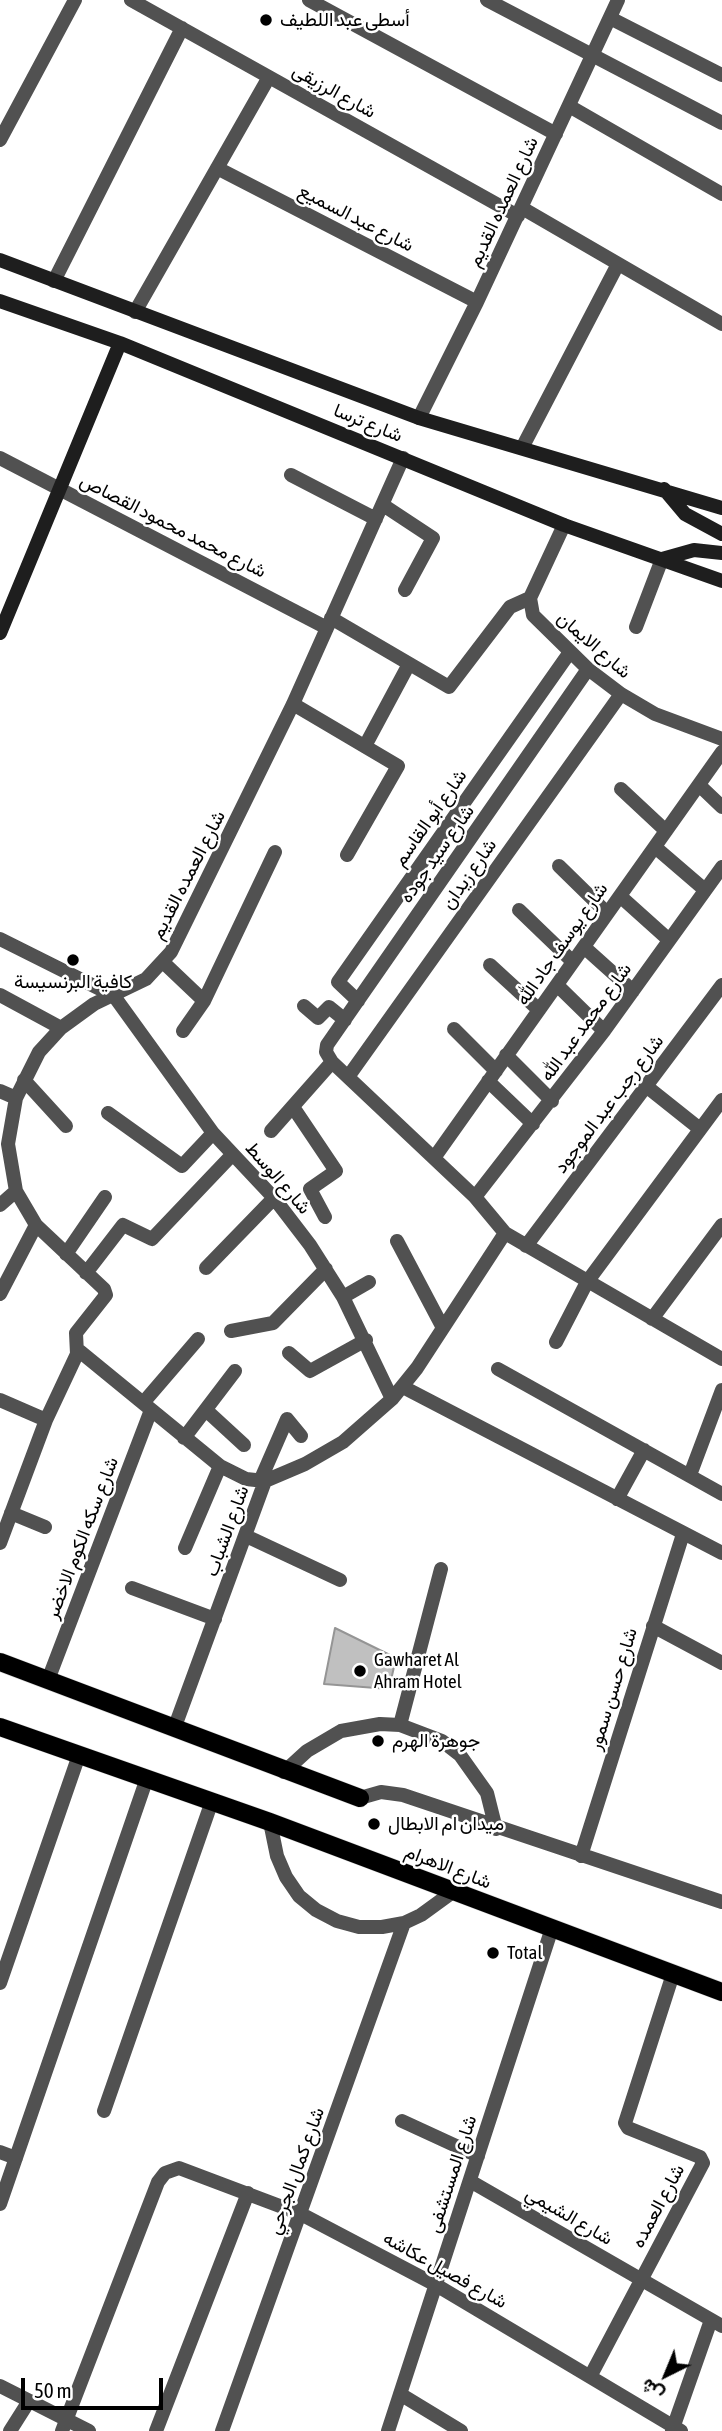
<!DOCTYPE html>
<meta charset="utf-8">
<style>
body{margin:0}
#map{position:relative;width:722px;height:2431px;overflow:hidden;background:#fff;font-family:"Asap Condensed",Vazirmatn,sans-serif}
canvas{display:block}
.north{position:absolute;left:631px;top:2340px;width:70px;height:70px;-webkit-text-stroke:5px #fff;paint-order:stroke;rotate:223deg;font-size:19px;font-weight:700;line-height:28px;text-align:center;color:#000}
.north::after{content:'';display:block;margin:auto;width:24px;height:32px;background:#000;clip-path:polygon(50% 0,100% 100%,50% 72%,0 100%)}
.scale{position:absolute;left:21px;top:2378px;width:142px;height:32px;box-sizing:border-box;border:4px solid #000;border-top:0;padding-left:9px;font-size:21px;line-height:24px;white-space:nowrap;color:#000;-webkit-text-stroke:5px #fff;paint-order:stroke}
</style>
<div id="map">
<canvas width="722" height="2431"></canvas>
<div class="north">ش</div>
<div class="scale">50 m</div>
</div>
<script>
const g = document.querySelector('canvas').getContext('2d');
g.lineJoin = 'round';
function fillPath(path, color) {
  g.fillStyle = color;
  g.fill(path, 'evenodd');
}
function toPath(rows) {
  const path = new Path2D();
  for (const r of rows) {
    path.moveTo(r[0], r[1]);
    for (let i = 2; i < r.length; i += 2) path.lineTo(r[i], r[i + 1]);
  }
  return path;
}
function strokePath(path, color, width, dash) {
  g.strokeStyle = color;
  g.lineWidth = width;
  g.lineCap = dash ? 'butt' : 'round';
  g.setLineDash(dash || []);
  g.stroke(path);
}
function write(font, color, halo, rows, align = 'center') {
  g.font = font + ' "Asap Condensed",Vazirmatn,sans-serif';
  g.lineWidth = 5;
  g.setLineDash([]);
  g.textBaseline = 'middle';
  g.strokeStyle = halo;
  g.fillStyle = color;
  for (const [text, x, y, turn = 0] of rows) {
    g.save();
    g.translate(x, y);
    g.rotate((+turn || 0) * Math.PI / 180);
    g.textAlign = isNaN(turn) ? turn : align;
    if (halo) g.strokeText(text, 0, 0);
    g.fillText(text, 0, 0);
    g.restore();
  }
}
const building = toPath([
 [335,1628,396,1658,389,1689,324,1684,335,1628]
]);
const street = toPath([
 [131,0,518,216],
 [309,0,556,134],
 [487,0,722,123],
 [610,18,722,75],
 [569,106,722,194],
 [0,140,75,0],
 [217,168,477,302],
 [522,208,722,324],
 [54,281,182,28],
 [135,312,269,77],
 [419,418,477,302,618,0],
 [522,448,618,264],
 [0,458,327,628],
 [291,475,376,519],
 [383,505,433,538,405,590],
 [564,525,530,598,533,615,588,669,621,694,655,714,722,739],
 [331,618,449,687,510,607,530,598],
 [636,627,662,559],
 [588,669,327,1045,326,1052,332,1062,475,1197,505,1233,722,1359],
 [293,704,398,766,347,855],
 [365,746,409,664],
 [699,785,722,807],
 [621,789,666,831],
 [655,847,705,890],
 [559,866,607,913],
 [620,896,669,940],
 [519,910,573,962],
 [0,939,114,996,213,1133,274,1198,310,1245,343,1297,392,1399],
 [584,947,633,991],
 [164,963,204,1001],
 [490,965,539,1010],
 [557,985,604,1031],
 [0,995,61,1028],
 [358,1001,338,982,570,652],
 [304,1006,318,1018,329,1007,345,1020],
 [454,1029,496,1071],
 [183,1031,204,1001,275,852],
 [506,1055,552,1101],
 [348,1077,621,694],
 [24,1080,66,1126],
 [488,1081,533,1124],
 [646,1086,700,1129],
 [0,1091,16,1098],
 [293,1107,336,1171,310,1189,325,1217],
 [108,1113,182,1166,213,1133],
 [271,1131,332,1062],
 [434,1158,722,752],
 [475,1197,604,1031,722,867],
 [0,1205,16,1191],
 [397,1241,443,1328],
 [526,1246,722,985],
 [66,1254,105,1197],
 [206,1268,274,1198],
 [86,1273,123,1225,152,1239,232,1155],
 [0,1294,36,1225],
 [343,1297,369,1282],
 [652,1319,722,1225],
 [231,1331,273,1323,326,1269],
 [556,1342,587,1282,722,1100],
 [77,1349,220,1466,246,1479,265,1481],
 [289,1353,310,1371,366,1340],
 [498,1369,722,1494],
 [403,1387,722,1553],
 [0,1400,46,1420],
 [143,1403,198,1339],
 [207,1411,244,1445],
 [184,1438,235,1371],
 [690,1475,722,1390],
 [260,1481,287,1419,301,1436],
 [617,1499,644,1450],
 [11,1513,45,1527],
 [246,1536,340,1580],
 [0,1543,46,1420,77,1354,76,1333,106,1295,104,1289,36,1225,16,1191,8,1144,16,1098,39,1052,61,1028,94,1004,146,979,171,952,293,704,403,458],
 [185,1548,220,1466],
 [132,1588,215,1619],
 [653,1626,722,1663],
 [48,1680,151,1410],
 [400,1725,441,1569],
 [174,1729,265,1481,305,1464,343,1442,392,1399,417,1368,505,1233],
 [284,1772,307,1751,341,1731,380,1724,400,1725,442,1741,460,1755,487,1793,496,1829],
 [360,1798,381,1792,403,1795,722,1902],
 [270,1822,277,1856,286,1877,299,1896,316,1910,337,1921,359,1927,382,1927,404,1923,421,1915,454,1891],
 [581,1856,683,1534],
 [0,1983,79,1755],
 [104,2111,212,1801],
 [402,2121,478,2156],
 [0,2152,16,2158],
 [470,2181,722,2326],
 [0,2204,147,1778],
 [591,2375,703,2163,700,2157,628,2128,625,2123,673,1974],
 [0,2386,89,2431],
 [400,2394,461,2431],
 [10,2431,29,2401],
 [62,2431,158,2182,165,2173,179,2168,301,2214,436,2285,681,2431],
 [156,2431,248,2193],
 [222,2431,404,1923],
 [388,2431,552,1928],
 [672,2431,711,2320]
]);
const secondary = toPath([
 [0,260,419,418,722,508],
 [0,301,120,343,564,525,722,581],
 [664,489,685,514,722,534],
 [662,559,694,550,722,553],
 [0,633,120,343]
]);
const primary = toPath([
 [0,1662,360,1798],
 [0,1727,270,1822,722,1992]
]);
const markers = [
 [266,20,7,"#000"],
 [73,960,7,"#000"],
 [360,1671,7,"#000"],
 [378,1741,7,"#000"],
 [374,1824,7,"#000"],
 [493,1953,7,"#000"]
];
const poiNames = [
 ["أسطى عبد اللطيف",280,20],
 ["كافية البرنسيسة",73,982,"center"],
 ["Gawharet Al",374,1660],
 ["Ahram Hotel",374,1682],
 ["جوهرة الهرم",392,1741],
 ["ميدان ام الابطال",388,1824],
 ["Total",507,1953]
];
const streetNames = [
 ["شارع الرزيقى",334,91,29],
 ["شارع العمده القديم",503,202,-65],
 ["شارع عبد السميع",356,218,27],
 ["شارع ترسا",368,423,22],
 ["شارع محمد محمود القصاص",173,526,27],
 ["شارع الايمان",594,645,41],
 ["شارع أبو القاسم",430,818,-55],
 ["شارع سيد جوده",437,854,-55],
 ["شارع زيدان",469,874,-55],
 ["شارع العمده القديم",188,875,-63],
 ["شارع يوسف جاد الله",562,944,-55],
 ["شارع محمد عبد الله",586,1022,-54],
 ["شارع رجب عبد الموجود",609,1104,-53],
 ["شارع الوسط",278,1178,49],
 ["شارع الشباب",227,1531,-70],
 ["شارع سكه الكوم الاخضر",82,1538,-69],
 ["شارع حسن سمور",613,1689,-73],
 ["شارع الاهرام",448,1867,21],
 ["شارع كمال الجرحي",296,2171,-70],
 ["شارع المستشفى",452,2174,-72],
 ["شارع العمده",658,2206,-62],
 ["شارع الشيمي",569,2216,30],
 ["شارع فصيل عكاشه",445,2270,29]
];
fillPath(building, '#c0c0c0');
strokePath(building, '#959595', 2);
strokePath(primary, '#dbdbdb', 19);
strokePath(street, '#515151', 14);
strokePath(secondary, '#1e1e1e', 14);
strokePath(primary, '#000', 18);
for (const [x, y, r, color] of markers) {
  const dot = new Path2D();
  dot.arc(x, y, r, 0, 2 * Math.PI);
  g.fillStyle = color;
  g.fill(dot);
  strokePath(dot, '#fff', 2.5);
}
write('19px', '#000', '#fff', poiNames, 'left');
write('19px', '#000', '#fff', streetNames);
</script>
